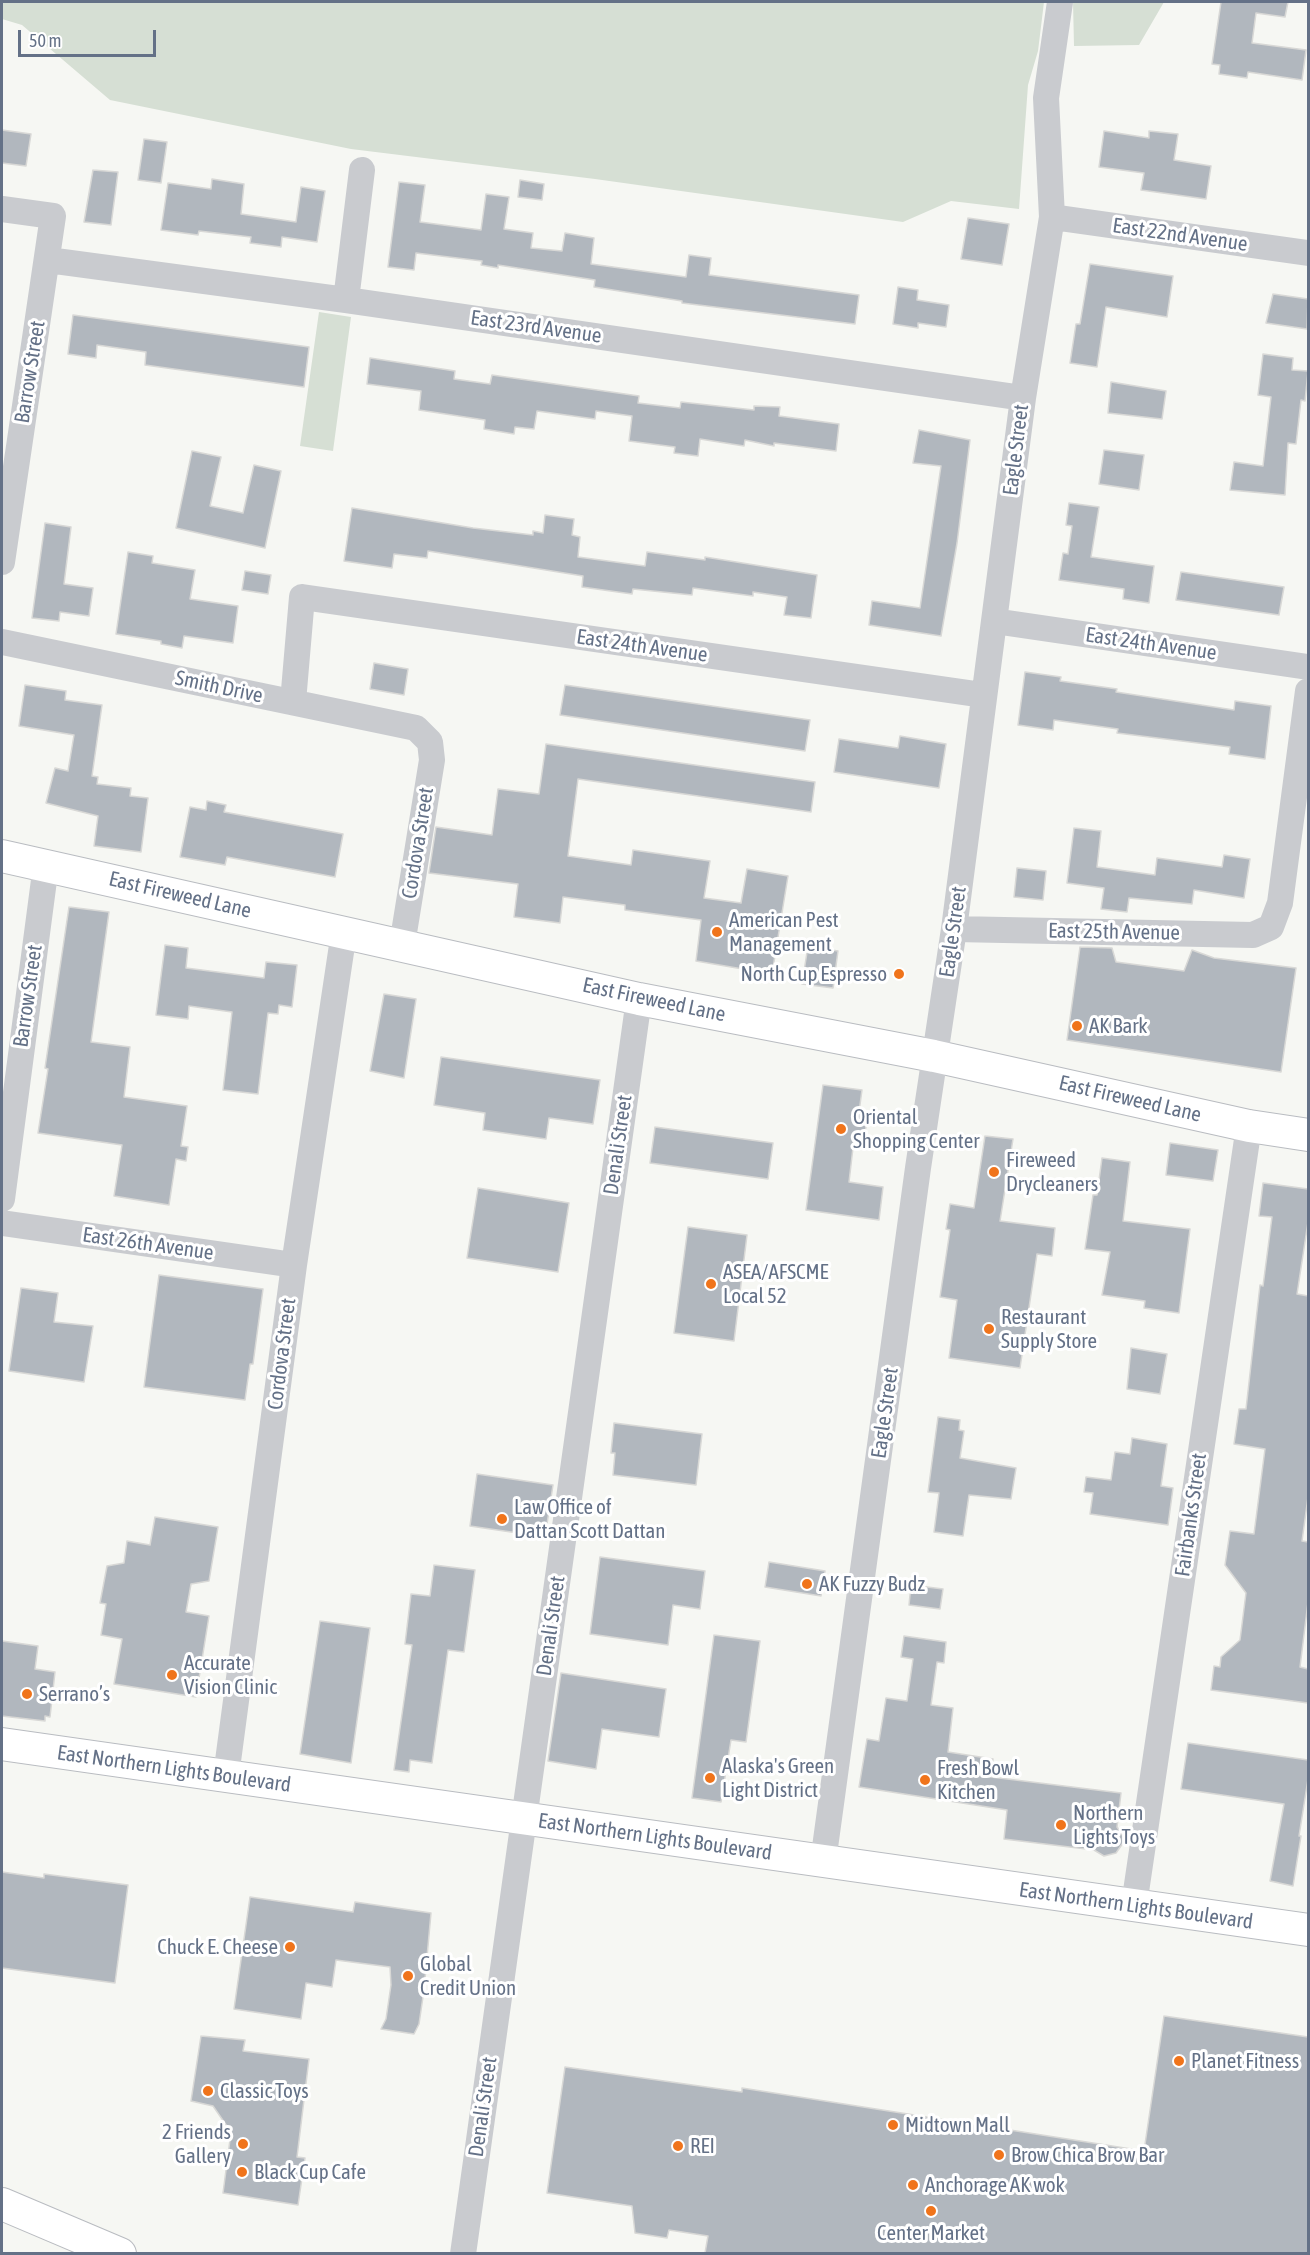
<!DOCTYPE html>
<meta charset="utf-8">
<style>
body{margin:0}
#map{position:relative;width:1310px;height:2255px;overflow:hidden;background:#f6f7f3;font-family:"Asap Condensed",sans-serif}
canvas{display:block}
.frame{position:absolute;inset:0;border:3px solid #647187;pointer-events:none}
.scale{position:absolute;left:18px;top:30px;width:138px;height:27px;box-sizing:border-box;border:3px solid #647187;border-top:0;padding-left:8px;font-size:18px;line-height:21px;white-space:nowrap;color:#647187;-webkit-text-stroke:4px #fff;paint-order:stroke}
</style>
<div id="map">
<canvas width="1310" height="2255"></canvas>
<div class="frame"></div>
<div class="scale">50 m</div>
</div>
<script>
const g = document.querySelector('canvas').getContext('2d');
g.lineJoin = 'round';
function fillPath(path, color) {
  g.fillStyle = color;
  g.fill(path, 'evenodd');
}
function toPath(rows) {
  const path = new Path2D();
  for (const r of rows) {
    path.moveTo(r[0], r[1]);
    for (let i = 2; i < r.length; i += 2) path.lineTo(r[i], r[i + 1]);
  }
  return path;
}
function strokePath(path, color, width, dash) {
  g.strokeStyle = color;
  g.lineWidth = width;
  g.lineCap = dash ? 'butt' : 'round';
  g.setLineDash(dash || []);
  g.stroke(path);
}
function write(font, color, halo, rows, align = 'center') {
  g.font = font + ' "Asap Condensed",sans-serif';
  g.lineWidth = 6;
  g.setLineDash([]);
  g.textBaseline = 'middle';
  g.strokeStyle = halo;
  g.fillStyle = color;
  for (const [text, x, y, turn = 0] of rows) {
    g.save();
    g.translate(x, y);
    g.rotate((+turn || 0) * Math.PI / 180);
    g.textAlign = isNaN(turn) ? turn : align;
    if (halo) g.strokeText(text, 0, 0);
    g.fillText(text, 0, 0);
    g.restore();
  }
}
const green = toPath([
 [2,2,1044,2,1038,51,1028,85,1019,209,951,201,903,222,595,179,351,149,110,100,22,25,2,19],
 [1073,2,1164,2,1139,45,1074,46],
 [319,312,351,317,333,451,300,446]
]);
const building = toPath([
 [1221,2,1288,2,1285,17,1256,13,1252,43,1306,50,1302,80,1248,72,1247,78,1219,74,1220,65,1212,64,1221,2],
 [2,130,31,134,26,166,2,163,2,130],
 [1104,131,1149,138,1149,131,1178,134,1174,160,1211,166,1206,199,1141,190,1144,173,1099,167,1104,131],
 [144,139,167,142,161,183,138,180,144,139],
 [93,170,118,172,111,225,84,222,93,170],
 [212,179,244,184,241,214,296,222,301,187,325,191,317,242,282,237,281,247,250,243,251,237,199,231,198,235,161,230,168,183,211,189,212,179],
 [520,180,544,184,542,200,518,197,520,180],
 [399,182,425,185,420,222,481,230,486,194,509,197,504,229,533,233,531,248,562,251,565,233,594,238,591,264,686,277,689,255,711,258,709,275,859,295,855,324,682,303,682,301,594,287,595,280,498,265,498,268,481,265,482,261,416,253,414,270,388,267,399,182],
 [968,218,1009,224,1002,265,961,259,968,218],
 [1090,264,1173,276,1167,317,1106,307,1097,367,1070,363,1076,324,1080,324,1090,264],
 [898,287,918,290,917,300,949,305,946,327,918,323,918,328,893,324,898,287],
 [1273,294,1308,299,1307,329,1266,323,1273,294],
 [73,315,309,347,304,387,145,365,146,352,97,345,96,358,68,354,73,315],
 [1263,354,1293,358,1292,370,1308,371,1305,401,1301,400,1296,444,1288,443,1285,495,1230,490,1234,462,1263,466,1271,397,1258,395,1263,354],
 [370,358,455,371,454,379,490,384,492,375,639,396,638,403,680,408,681,402,754,410,754,406,780,407,779,416,839,424,836,451,774,443,774,446,745,440,744,446,700,439,698,456,674,453,675,447,629,441,632,416,596,411,595,419,537,411,534,429,515,427,514,434,484,429,485,420,419,410,421,391,367,384,370,358],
 [1111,382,1166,391,1162,419,1108,413,1111,382],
 [919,430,970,440,957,543,941,636,869,625,872,601,920,608,941,466,913,463,919,430],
 [1104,450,1144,455,1139,490,1099,484,1104,450],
 [192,451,221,457,210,506,243,513,254,465,281,471,265,548,176,528,192,451],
 [1069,503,1099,507,1091,557,1154,566,1149,603,1123,599,1124,589,1059,580,1063,553,1068,554,1072,526,1066,525,1069,503],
 [352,508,473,528,533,535,533,531,543,533,545,515,574,519,572,535,580,537,578,557,645,566,647,552,705,560,705,557,817,575,811,618,784,615,787,597,753,592,753,596,693,588,692,595,633,589,632,594,582,587,583,576,428,551,427,558,394,554,392,568,344,561,352,508],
 [45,523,71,527,64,584,93,588,89,616,60,612,59,621,32,618,45,523],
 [128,552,153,556,152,563,195,570,190,599,238,606,233,643,184,636,182,648,161,644,161,641,116,634,128,552],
 [245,571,271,575,268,594,242,590,245,571],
 [1181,572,1284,587,1279,615,1176,600,1181,572],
 [374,663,408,669,404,695,370,689,374,663],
 [1025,672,1061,677,1060,681,1117,689,1116,692,1234,710,1235,701,1271,706,1265,759,1229,754,1230,747,1117,733,1118,729,1054,720,1053,730,1018,725,1025,672],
 [25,685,66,691,65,700,102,705,92,776,98,777,97,784,131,788,130,796,148,798,141,852,94,846,98,816,46,803,55,768,68,771,74,735,19,726,25,685],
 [565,685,810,720,805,751,560,715,565,685],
 [900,736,946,744,939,788,834,772,839,739,898,748,900,736],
 [546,744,815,782,811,812,578,779,568,856,631,865,633,850,710,861,704,898,741,903,747,869,788,876,772,974,696,961,701,920,625,910,625,905,563,897,560,923,514,917,518,884,429,873,436,827,492,835,498,789,539,794,546,744],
 [207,801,226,805,224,812,343,834,335,877,227,857,225,865,180,857,190,807,206,810,207,801],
 [1074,828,1101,831,1097,867,1155,875,1157,858,1222,867,1224,855,1250,859,1244,898,1194,890,1192,904,1129,898,1127,912,1101,909,1104,888,1067,883,1074,828],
 [1017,868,1046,871,1043,900,1014,897,1017,868],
 [69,907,109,912,91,1042,130,1047,124,1097,187,1106,181,1146,188,1147,186,1161,176,1159,169,1205,114,1196,122,1145,38,1133,48,1069,45,1068,69,907],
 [165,945,188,948,186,968,264,978,266,962,297,965,292,1007,279,1005,278,1014,268,1013,258,1094,223,1090,232,1012,189,1006,188,1019,156,1015,165,945],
 [808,946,838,951,833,988,802,984,808,946],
 [1080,947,1112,948,1116,962,1184,971,1192,950,1214,958,1296,968,1281,1072,1067,1040,1080,947],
 [384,994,416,999,404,1078,370,1071,384,994],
 [441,1057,600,1080,593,1124,549,1118,546,1139,483,1130,485,1113,434,1105,441,1057],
 [823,1085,862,1090,859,1112,868,1113,864,1140,854,1139,849,1182,883,1187,879,1220,806,1210,823,1085],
 [655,1127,773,1143,768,1179,650,1163,655,1127],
 [985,1136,1013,1139,1000,1221,1055,1228,1052,1256,1037,1254,1020,1368,949,1358,957,1300,940,1297,950,1230,946,1229,950,1204,974,1208,985,1136],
 [1170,1143,1218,1150,1213,1181,1166,1175,1170,1143],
 [1102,1158,1130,1162,1123,1221,1190,1229,1179,1313,1144,1308,1145,1301,1102,1295,1110,1252,1085,1249,1093,1195,1097,1195,1102,1158],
 [1263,1183,1308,1189,1308,1222,1297,1294,1308,1296,1308,1497,1302,1541,1308,1542,1308,1602,1300,1667,1308,1669,1308,1703,1211,1690,1214,1666,1220,1667,1221,1657,1240,1640,1246,1593,1225,1565,1230,1531,1254,1534,1265,1449,1234,1444,1239,1409,1246,1409,1260,1285,1263,1286,1272,1217,1259,1216,1263,1183],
 [478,1188,569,1203,558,1272,467,1258,478,1188],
 [688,1227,747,1235,734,1341,674,1333,688,1227],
 [159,1275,263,1289,253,1364,250,1364,245,1400,144,1387,159,1275],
 [21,1288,58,1293,54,1322,93,1326,84,1382,9,1371,21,1288],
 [1131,1348,1167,1354,1160,1394,1127,1389,1131,1348],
 [938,1417,960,1420,959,1430,964,1431,960,1458,1016,1468,1011,1499,969,1495,963,1536,934,1532,939,1493,928,1492,938,1417],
 [614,1423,702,1434,696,1485,613,1475,615,1453,611,1453,614,1423],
 [1132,1438,1167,1444,1161,1486,1173,1488,1168,1525,1090,1514,1093,1493,1084,1492,1086,1477,1111,1480,1115,1452,1130,1454,1132,1438],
 [477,1474,553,1485,545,1537,470,1526,477,1474],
 [155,1517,218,1527,209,1581,191,1584,186,1612,209,1616,196,1697,114,1684,122,1639,101,1635,106,1604,100,1603,107,1566,124,1563,127,1541,150,1545,155,1517],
 [600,1557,705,1571,700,1609,673,1605,668,1645,590,1634,600,1557],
 [769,1562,825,1571,821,1596,765,1587,769,1562],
 [434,1565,475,1570,464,1652,448,1650,432,1763,410,1760,409,1772,394,1770,412,1645,405,1644,411,1594,430,1596,434,1565],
 [911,1585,943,1589,940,1609,909,1605,911,1585],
 [320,1621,370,1628,351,1763,300,1754,320,1621],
 [714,1635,760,1641,746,1742,731,1740,721,1802,692,1798,714,1635],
 [904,1636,946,1642,944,1663,937,1662,931,1705,953,1708,948,1752,993,1759,991,1777,1121,1793,1117,1827,1123,1836,1123,1843,1116,1853,1104,1856,1094,1850,1004,1839,1007,1810,859,1787,867,1739,879,1741,886,1698,907,1701,913,1659,901,1657,904,1636],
 [2,1641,38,1646,35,1669,55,1672,50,1717,45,1716,45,1721,2,1716,2,1641],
 [561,1673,666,1689,659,1737,602,1729,596,1769,548,1761,561,1673],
 [1188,1743,1308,1760,1308,1779,1299,1836,1301,1836,1293,1886,1270,1881,1284,1804,1181,1789,1188,1743],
 [2,1872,44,1878,44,1874,128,1885,115,1983,2,1968,2,1872],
 [250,1897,353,1912,355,1902,431,1913,424,1990,419,2024,414,2034,381,2029,386,2019,391,1985,390,1967,336,1960,332,1987,306,1983,301,2019,234,2009,250,1897],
 [1164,2016,1308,2037,1308,2253,705,2253,708,2236,669,2230,667,2238,635,2233,632,2206,547,2193,565,2067,742,2092,742,2088,1144,2151,1164,2016],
 [201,2036,245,2040,243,2051,309,2059,297,2157,305,2158,298,2205,223,2193,231,2132,213,2106,191,2101,201,2036]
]);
const minor = toPath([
 [2,209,53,216,2,562],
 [1052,217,1308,253],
 [48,260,346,300,1023,398],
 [346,300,362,170],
 [994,621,1308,667],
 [2,642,416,728,430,742,432,760,402,945],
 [293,702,302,597,983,695],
 [954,929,1253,935,1271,927,1280,903,1308,691],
 [2,1199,46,865],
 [2,1223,294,1265],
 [226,1776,294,1265,344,932],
 [823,1862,918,1168,954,929,1023,398,1052,217,1046,98,1060,2],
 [1134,1905,1249,1126],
 [463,2254,639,999]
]);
const major = toPath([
 [2,856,639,999,934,1056,1249,1126,1308,1135],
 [2,1744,1308,1930],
 [2,2204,120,2254]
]);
const markers = [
 [717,932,6,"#f0741b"],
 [899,974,6,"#f0741b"],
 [1077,1026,6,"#f0741b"],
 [841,1129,6,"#f0741b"],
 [994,1172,6,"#f0741b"],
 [711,1284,6,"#f0741b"],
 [989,1329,6,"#f0741b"],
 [502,1519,6,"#f0741b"],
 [807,1584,6,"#f0741b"],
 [172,1675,6,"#f0741b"],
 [27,1694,6,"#f0741b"],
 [710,1778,6,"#f0741b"],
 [925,1780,6,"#f0741b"],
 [1061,1825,6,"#f0741b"],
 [290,1947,6,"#f0741b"],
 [408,1976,6,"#f0741b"],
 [1179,2061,6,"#f0741b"],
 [208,2091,6,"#f0741b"],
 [893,2125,6,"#f0741b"],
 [243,2144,6,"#f0741b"],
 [678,2146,6,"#f0741b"],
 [999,2155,6,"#f0741b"],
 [242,2172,6,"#f0741b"],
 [913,2185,6,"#f0741b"],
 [931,2211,6,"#f0741b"]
];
const streetNames = [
 ["East 22nd Avenue",1180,235,8],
 ["East 23rd Avenue",536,327,8],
 ["Barrow Street",30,372,-81],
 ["Eagle Street",1016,450,-83],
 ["East 24th Avenue",1151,644,8],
 ["East 24th Avenue",642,646,8],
 ["Smith Drive",219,687,12],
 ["Cordova Street",418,843,-81],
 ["East Fireweed Lane",180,895,13],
 ["Eagle Street",953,932,-82],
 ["East 25th Avenue",1114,932,1],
 ["Barrow Street",28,996,-82],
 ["East Fireweed Lane",654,1000,12],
 ["East Fireweed Lane",1130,1099,13],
 ["Denali Street",618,1145,-82],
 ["East 26th Avenue",148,1244,8],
 ["Cordova Street",282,1354,-83],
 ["Eagle Street",885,1413,-82],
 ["Fairbanks Street",1191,1515,-82],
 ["Denali Street",551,1626,-82],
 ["East Northern Lights Boulevard",174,1769,8],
 ["East Northern Lights Boulevard",655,1837,8],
 ["East Northern Lights Boulevard",1136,1906,8],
 ["Denali Street",483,2107,-82]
];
const poiNames = [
 ["American Pest",729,920],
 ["Management",729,944],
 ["North Cup Espresso",887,974,"right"],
 ["AK Bark",1089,1026],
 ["Oriental",853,1117],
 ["Shopping Center",853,1141],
 ["Fireweed",1006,1160],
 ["Drycleaners",1006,1184],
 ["ASEA/AFSCME",723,1272],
 ["Local 52",723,1296],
 ["Restaurant",1001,1317],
 ["Supply Store",1001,1341],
 ["Law Office of",514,1507],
 ["Dattan Scott Dattan",514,1531],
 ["AK Fuzzy Budz",819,1584],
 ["Accurate",184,1663],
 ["Vision Clinic",184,1687],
 ["Serrano’s",39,1694],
 ["Alaska's Green",722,1766],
 ["Light District",722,1790],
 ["Fresh Bowl",937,1768],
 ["Kitchen",937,1792],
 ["Northern",1073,1813],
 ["Lights Toys",1073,1837],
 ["Chuck E. Cheese",278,1947,"right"],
 ["Global",420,1964],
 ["Credit Union",420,1988],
 ["Planet Fitness",1191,2061],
 ["Classic Toys",220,2091],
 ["Midtown Mall",905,2125],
 ["2 Friends",231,2132,"right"],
 ["Gallery",231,2156,"right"],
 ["REI",690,2146],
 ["Brow Chica Brow Bar",1011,2155],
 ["Black Cup Cafe",254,2172],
 ["Anchorage AK wok",925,2185],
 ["Center Market",931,2233,"center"]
];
fillPath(green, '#d6dfd4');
fillPath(building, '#b1b7be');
strokePath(building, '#d8d8d6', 1.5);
strokePath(major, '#b9bcc1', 34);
strokePath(minor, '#c9cbcf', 26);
strokePath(major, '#fff', 32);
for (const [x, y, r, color] of markers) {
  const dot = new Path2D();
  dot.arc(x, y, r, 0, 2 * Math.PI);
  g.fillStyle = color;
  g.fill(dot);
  strokePath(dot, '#fff', 2);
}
write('21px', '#647187', '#fff', streetNames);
write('21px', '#647187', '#fff', poiNames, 'left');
</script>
